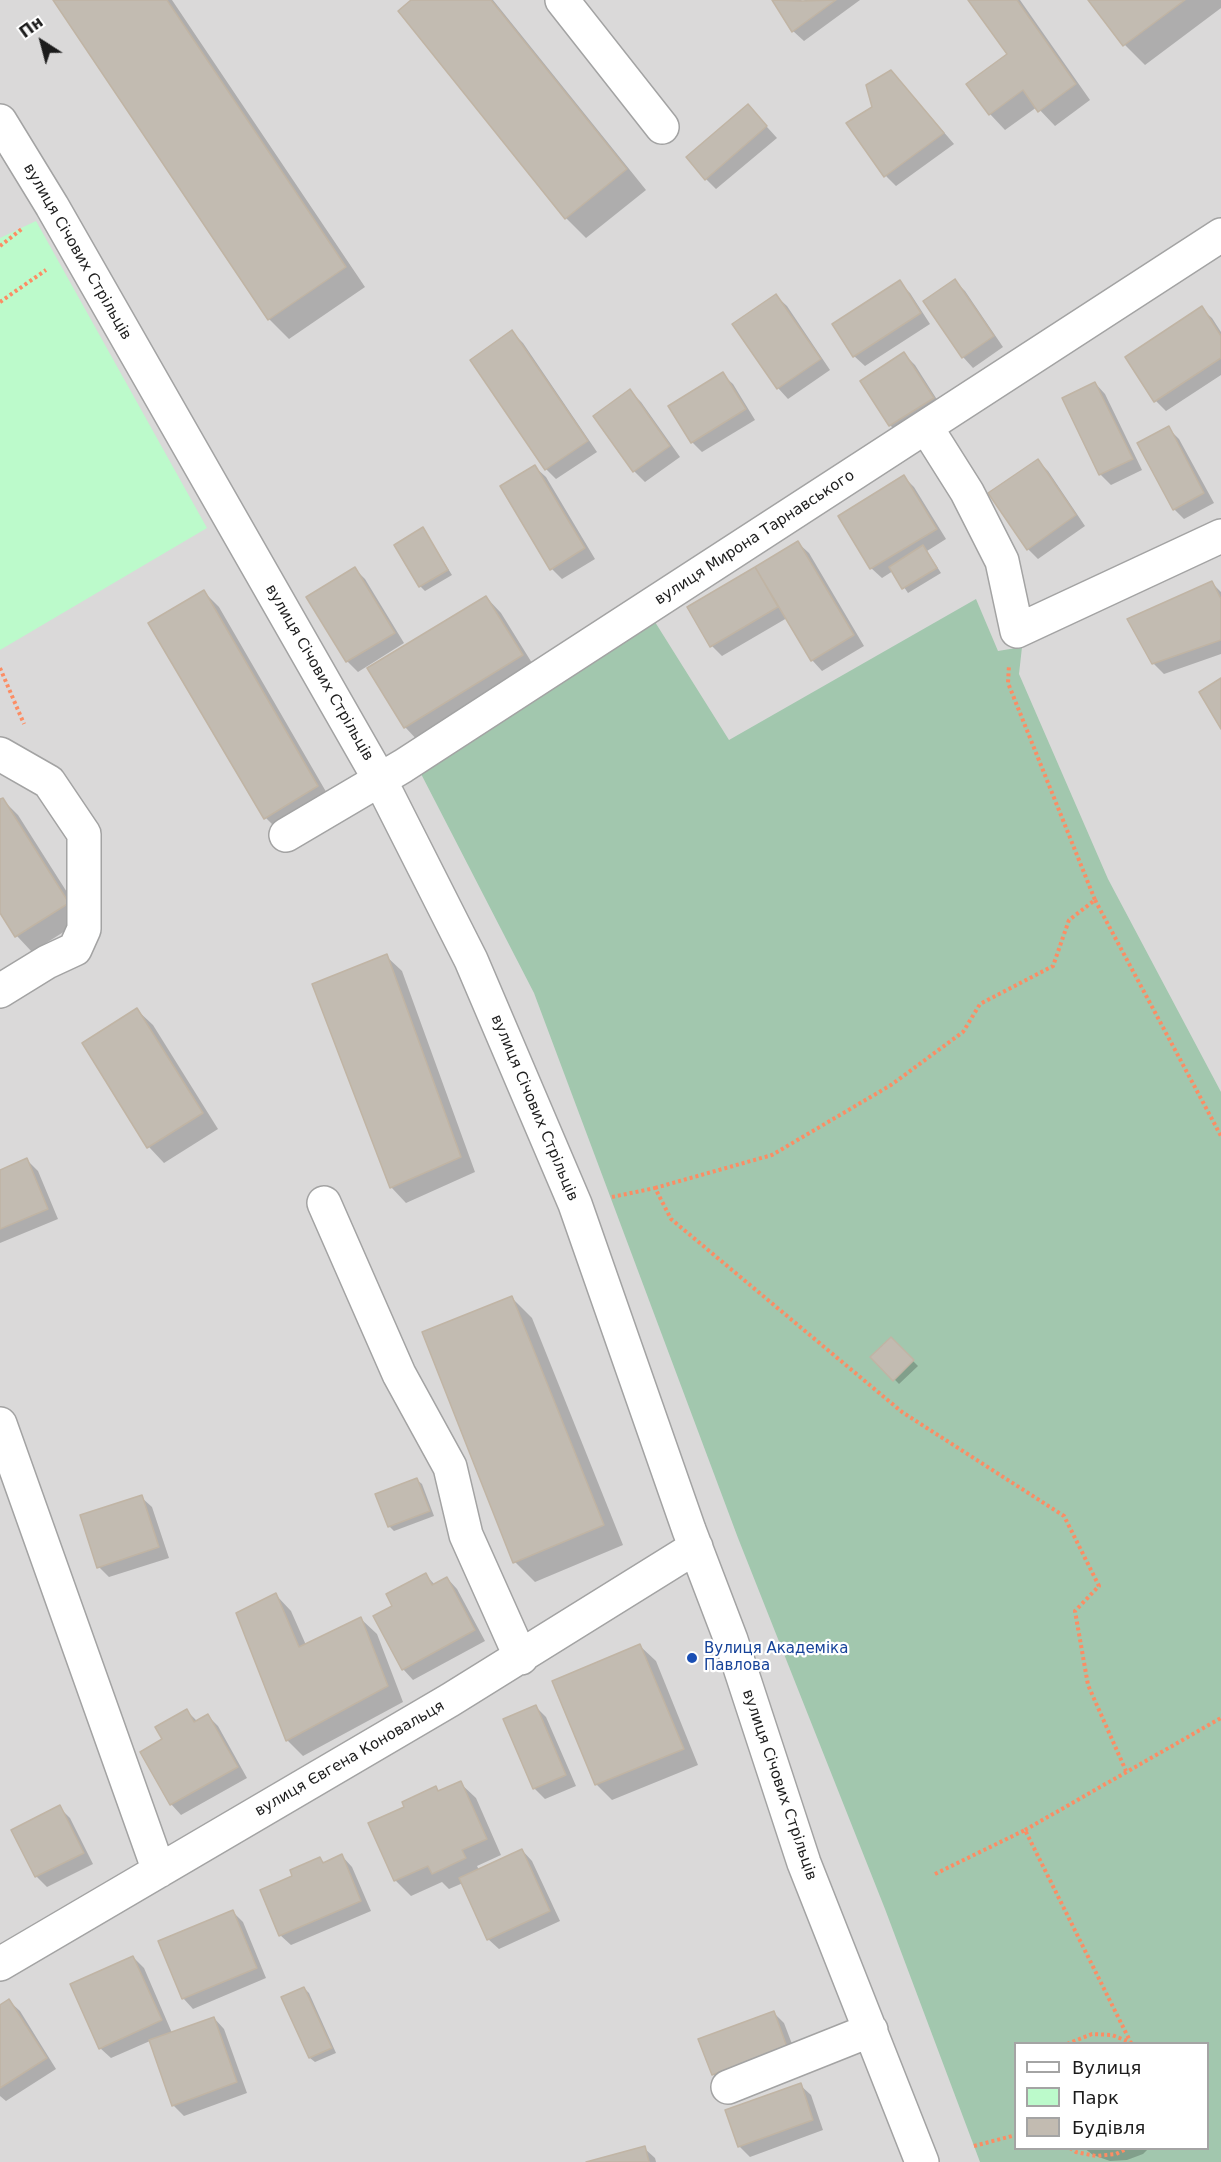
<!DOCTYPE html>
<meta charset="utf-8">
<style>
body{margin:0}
#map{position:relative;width:1221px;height:2162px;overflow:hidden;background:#eeece1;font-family:"DejaVu Sans",sans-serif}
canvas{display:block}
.legend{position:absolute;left:1014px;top:2042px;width:195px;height:108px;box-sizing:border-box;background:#fff;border:2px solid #a4a4a4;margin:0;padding:8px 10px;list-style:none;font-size:18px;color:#1c1c1c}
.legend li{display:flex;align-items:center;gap:12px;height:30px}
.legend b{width:30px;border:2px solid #a4a4a4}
.north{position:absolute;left:12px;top:12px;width:60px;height:60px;-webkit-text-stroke:4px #fff;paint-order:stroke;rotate:324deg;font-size:16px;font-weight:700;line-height:24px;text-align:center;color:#1c1c1c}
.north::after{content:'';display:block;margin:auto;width:21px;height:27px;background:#1c1c1c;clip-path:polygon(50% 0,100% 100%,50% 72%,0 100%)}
</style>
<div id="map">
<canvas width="1221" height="2162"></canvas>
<ul class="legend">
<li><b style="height:8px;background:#fff"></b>Вулиця</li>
<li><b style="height:16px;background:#bcfacb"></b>Парк</li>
<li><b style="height:16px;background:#c2bbb1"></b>Будівля</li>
</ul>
<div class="north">Пн</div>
</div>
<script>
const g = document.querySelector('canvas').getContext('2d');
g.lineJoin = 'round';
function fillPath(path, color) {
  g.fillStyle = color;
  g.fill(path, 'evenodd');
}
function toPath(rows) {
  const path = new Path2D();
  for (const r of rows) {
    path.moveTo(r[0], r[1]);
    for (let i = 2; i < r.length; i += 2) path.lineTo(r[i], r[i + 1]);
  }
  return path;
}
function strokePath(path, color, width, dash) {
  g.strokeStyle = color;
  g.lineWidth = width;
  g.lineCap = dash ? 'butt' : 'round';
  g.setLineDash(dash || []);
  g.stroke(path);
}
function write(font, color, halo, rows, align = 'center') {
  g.font = font + ' "DejaVu Sans",sans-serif';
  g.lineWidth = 4.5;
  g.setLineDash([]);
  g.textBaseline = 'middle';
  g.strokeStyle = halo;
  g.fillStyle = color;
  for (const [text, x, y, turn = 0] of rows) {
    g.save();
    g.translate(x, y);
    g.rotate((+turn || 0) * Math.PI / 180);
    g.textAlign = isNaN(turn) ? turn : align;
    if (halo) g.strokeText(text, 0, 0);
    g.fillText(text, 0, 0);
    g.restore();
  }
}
const residential = toPath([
 [0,0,1221,0,1221,2162,0,2162],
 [1016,2044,1208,2044,1208,2148,1016,2148]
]);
const cemetery = toPath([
 [976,599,998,651,1022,647,1019,674,1108,879,1221,1092,1221,2162,980,2162,885,1909,738,1538,534,993,418,768,655,622,729,740],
 [1016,2044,1208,2044,1208,2148,1016,2148]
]);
const park = toPath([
 [36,221,207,528,0,650,0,238]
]);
const shadow = toPath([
 [55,0,172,0,365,287,289,339,269,319],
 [414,0,493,0,646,190,586,238,566,218,400,11],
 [774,0,801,0,803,2,805,0,860,0,804,41,793,31],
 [970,0,1020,0,1090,100,1055,126,1037,107,1005,130,990,114,968,84,1009,54],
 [1090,0,1221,0,1221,8,1145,65,1125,45],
 [901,82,954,144,896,186,886,176,874,108],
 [748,106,777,138,716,189,706,179],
 [955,281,965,291,1003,347,973,368,963,357],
 [899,282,910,293,930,324,865,366,854,356],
 [776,296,787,306,830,370,788,399,778,388],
 [1201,308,1212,318,1221,332,1221,375,1166,411,1156,401],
 [512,332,523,343,597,452,556,479,546,469],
 [904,354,915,365,943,409,901,436,890,425,862,381],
 [722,374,733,384,755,420,702,452,692,442],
 [1095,383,1105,394,1142,470,1111,485,1100,474],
 [630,391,641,402,680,457,645,482,634,471,595,416],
 [1168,428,1179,439,1214,503,1184,519,1174,509],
 [1038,461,1048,471,1085,526,1038,559,1028,549],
 [535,467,546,477,595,559,562,579,552,569],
 [904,477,914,487,946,539,927,551,941,573,908,593,893,571,882,578,871,568],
 [423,529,452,575,425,591,420,586],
 [798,543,809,553,864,646,822,671,812,660,787,618,722,656,712,646,689,607],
 [355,569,365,579,404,643,358,672,347,661,309,598],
 [1212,583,1221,592,1221,654,1164,674,1153,663],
 [203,591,219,607,332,802,281,833,266,818],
 [486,597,501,613,537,671,420,743,405,727],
 [3,800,18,815,84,919,32,952,17,936,0,910,0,801],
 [386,956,402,971,475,1172,406,1203,391,1187],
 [137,1010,153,1025,218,1129,164,1163,149,1147,84,1043],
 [27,1160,38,1171,58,1219,0,1243,0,1171],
 [512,1298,532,1318,623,1545,535,1582,515,1562],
 [891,1339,918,1366,899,1384,873,1357],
 [417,1480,422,1484,434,1516,394,1531,389,1526],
 [141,1497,152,1507,169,1558,109,1577,99,1567],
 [426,1575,435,1585,447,1578,457,1589,485,1641,413,1680,403,1669,394,1607],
 [276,1595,291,1611,306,1645,361,1619,377,1634,403,1702,303,1756,287,1740,238,1613],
 [640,1646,656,1661,698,1765,612,1800,596,1784],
 [536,1707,546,1717,576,1786,545,1799,534,1788],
 [187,1711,198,1722,208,1716,218,1726,247,1778,181,1815,171,1804,142,1752,164,1740],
 [460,1783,476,1798,501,1855,477,1866,479,1870,522,1850,532,1861,560,1921,499,1949,488,1939,463,1883,449,1889,442,1882,411,1896,395,1880,407,1808,435,1788,439,1792],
 [59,1807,70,1818,93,1864,47,1887,36,1876,13,1831],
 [342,1856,352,1867,371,1911,291,1945,280,1935,294,1877,320,1859,325,1863],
 [233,1912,243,1922,266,1978,193,2009,183,1998],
 [133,1957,144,1968,172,2033,214,2018,224,2029,247,2093,184,2116,173,2105,150,2041,111,2058,100,2048],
 [304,1988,309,1993,336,2053,315,2062,310,2058,283,1998],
 [9,2001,20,2011,56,2069,6,2101,0,2096,0,2007],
 [774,2013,784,2023,797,2057,723,2085,713,2074],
 [800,2085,811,2095,823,2130,750,2157,739,2146],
 [644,2148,655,2158,656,2162,592,2162],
 [1084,2148,1149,2148,1143,2154,1127,2160,1110,2161,1093,2155]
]);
const building = toPath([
 [53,0,167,0,346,267,268,320,53,0],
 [411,0,491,0,627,169,565,219,398,11,411,0],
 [772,0,801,1,836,0,792,32,772,0],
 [968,0,1017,0,1076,84,1038,112,1023,90,989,115,966,84,1007,54,968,0],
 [1088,0,1185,0,1123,46,1088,0],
 [891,70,944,133,884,177,846,123,872,107,866,85,891,70],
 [748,104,767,126,705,180,686,157,748,104],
 [955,279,994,336,962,358,923,301,955,279],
 [900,280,921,313,853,357,832,324,900,280],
 [776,294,821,359,777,389,732,324,776,294],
 [1202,306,1221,336,1221,358,1154,402,1125,357,1202,306],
 [512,330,588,441,545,470,470,360,512,330],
 [904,352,934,398,889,426,860,381,904,352],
 [723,372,746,409,691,443,668,406,723,372],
 [1095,382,1133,459,1099,475,1062,398,1095,382],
 [630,389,670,446,633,472,593,416,630,389],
 [1169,426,1204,493,1173,510,1137,443,1169,426],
 [1038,459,1076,515,1027,550,988,493,1038,459],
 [535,465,585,548,550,570,500,486,535,465],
 [904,475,937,529,870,569,838,516,904,475],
 [423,527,448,570,419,587,394,545,423,527],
 [798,541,854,635,811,661,755,567,798,541],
 [923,545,937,568,902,589,889,567,923,545],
 [355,567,395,633,346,662,306,597,355,567],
 [755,567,778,607,710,647,687,607,755,567],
 [1212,581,1221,599,1221,640,1152,664,1127,619,1212,581],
 [204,590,318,786,264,819,148,623,204,590],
 [486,596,523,655,404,728,367,668,486,596],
 [1221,678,1221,729,1199,692,1221,678],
 [3,798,69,903,15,937,0,913,0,799,3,798],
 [387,954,461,1157,390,1188,312,984,387,954],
 [137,1008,203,1113,147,1148,82,1043,137,1008],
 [27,1158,48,1209,0,1229,0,1170,27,1158],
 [512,1296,604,1525,513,1563,422,1332,512,1296],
 [891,1337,914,1360,893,1381,870,1357,891,1337],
 [417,1478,430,1511,388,1527,375,1494,417,1478],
 [142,1495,159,1547,97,1568,80,1515,142,1495],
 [426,1573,432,1585,447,1577,475,1630,402,1670,373,1616,392,1606,386,1594,426,1573],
 [276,1593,299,1647,361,1617,388,1686,286,1741,236,1613,276,1593],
 [640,1644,684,1749,595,1785,552,1681,640,1644],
 [536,1705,566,1775,533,1789,503,1719,536,1705],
 [187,1709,194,1722,208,1714,238,1767,170,1805,140,1752,162,1739,155,1727,187,1709],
 [461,1781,487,1839,462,1850,466,1858,432,1874,428,1866,394,1881,368,1823,404,1807,402,1802,436,1786,438,1791,461,1781],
 [60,1805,84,1853,35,1877,11,1830,60,1805],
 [522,1849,550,1911,487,1940,459,1878,522,1849],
 [342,1854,361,1901,279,1936,260,1890,292,1876,290,1870,320,1857,323,1863,342,1854],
 [233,1910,257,1968,182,1999,158,1941,233,1910],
 [133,1956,162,2020,99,2049,70,1984,133,1956],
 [304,1987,332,2048,309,2058,281,1997,304,1987],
 [9,1999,47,2058,0,2088,0,2005,9,1999],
 [774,2011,787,2047,712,2075,698,2039,774,2011],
 [214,2017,237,2082,172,2106,149,2040,214,2017],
 [801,2083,813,2120,738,2147,725,2110,801,2083],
 [645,2146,649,2162,586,2162,645,2146]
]);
const path = toPath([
 [0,246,23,228],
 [0,302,46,270],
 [0,668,24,724],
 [1095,900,1221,1136],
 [655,1188,772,1155,891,1085,963,1032,980,1004,1053,966,1069,920,1095,900,1008,683,1009,665],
 [612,1197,655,1188,671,1219,902,1412,1064,1516,1099,1586,1075,1611,1088,1685,1126,1771],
 [1025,1830,1221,1718],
 [935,1874,1025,1830,1131,2043],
 [1067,2044,1092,2034,1112,2035,1132,2043],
 [974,2146,1016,2135],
 [1070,2148,1076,2152,1096,2156,1116,2154,1128,2148]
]);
const minor = toPath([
 [562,0,662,127],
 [0,121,52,206,380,780,471,960,575,1204,689,1530,731,1640,804,1863,922,2162],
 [926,427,967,492,1002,561,1017,631,1221,536],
 [0,754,49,782,84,834,84,929,75,949,47,962,0,991],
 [286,835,403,766,1221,235],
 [324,1203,399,1374,450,1467,466,1535,521,1658],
 [0,1424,159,1871],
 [0,1964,450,1700,696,1547],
 [728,2087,871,2030]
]);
const markers = [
 [692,1658,6,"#1a4fb4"]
];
const streetNames = [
 ["вулиця Січових Стрільців",77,252,60],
 ["вулиця Мирона Тарнавського",755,538,-33],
 ["вулиця Січових Стрільців",319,673,60],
 ["вулиця Січових Стрільців",534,1108,67],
 ["вулиця Євгена Коновальця",350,1759,-30],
 ["вулиця Січових Стрільців",779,1785,71]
];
const transitNames = [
 ["Вулиця Академіка",704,1649],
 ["Павлова",704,1666]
];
fillPath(residential, '#dad9d9');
fillPath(cemetery, '#a2c7ae');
fillPath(park, '#bcfacb');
fillPath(shadow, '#0003');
fillPath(building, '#c2bbb1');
strokePath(building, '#c0b4a4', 1.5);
strokePath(minor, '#a3a3a3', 36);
strokePath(path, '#fc8d64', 4, [3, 3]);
strokePath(minor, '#fff', 33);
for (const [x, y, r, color] of markers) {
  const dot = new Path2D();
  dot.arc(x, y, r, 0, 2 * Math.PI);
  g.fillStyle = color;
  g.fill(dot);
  strokePath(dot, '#fff', 2);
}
write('15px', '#1c1c1c', '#fff', streetNames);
write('15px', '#164399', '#fff', transitNames, 'left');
</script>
